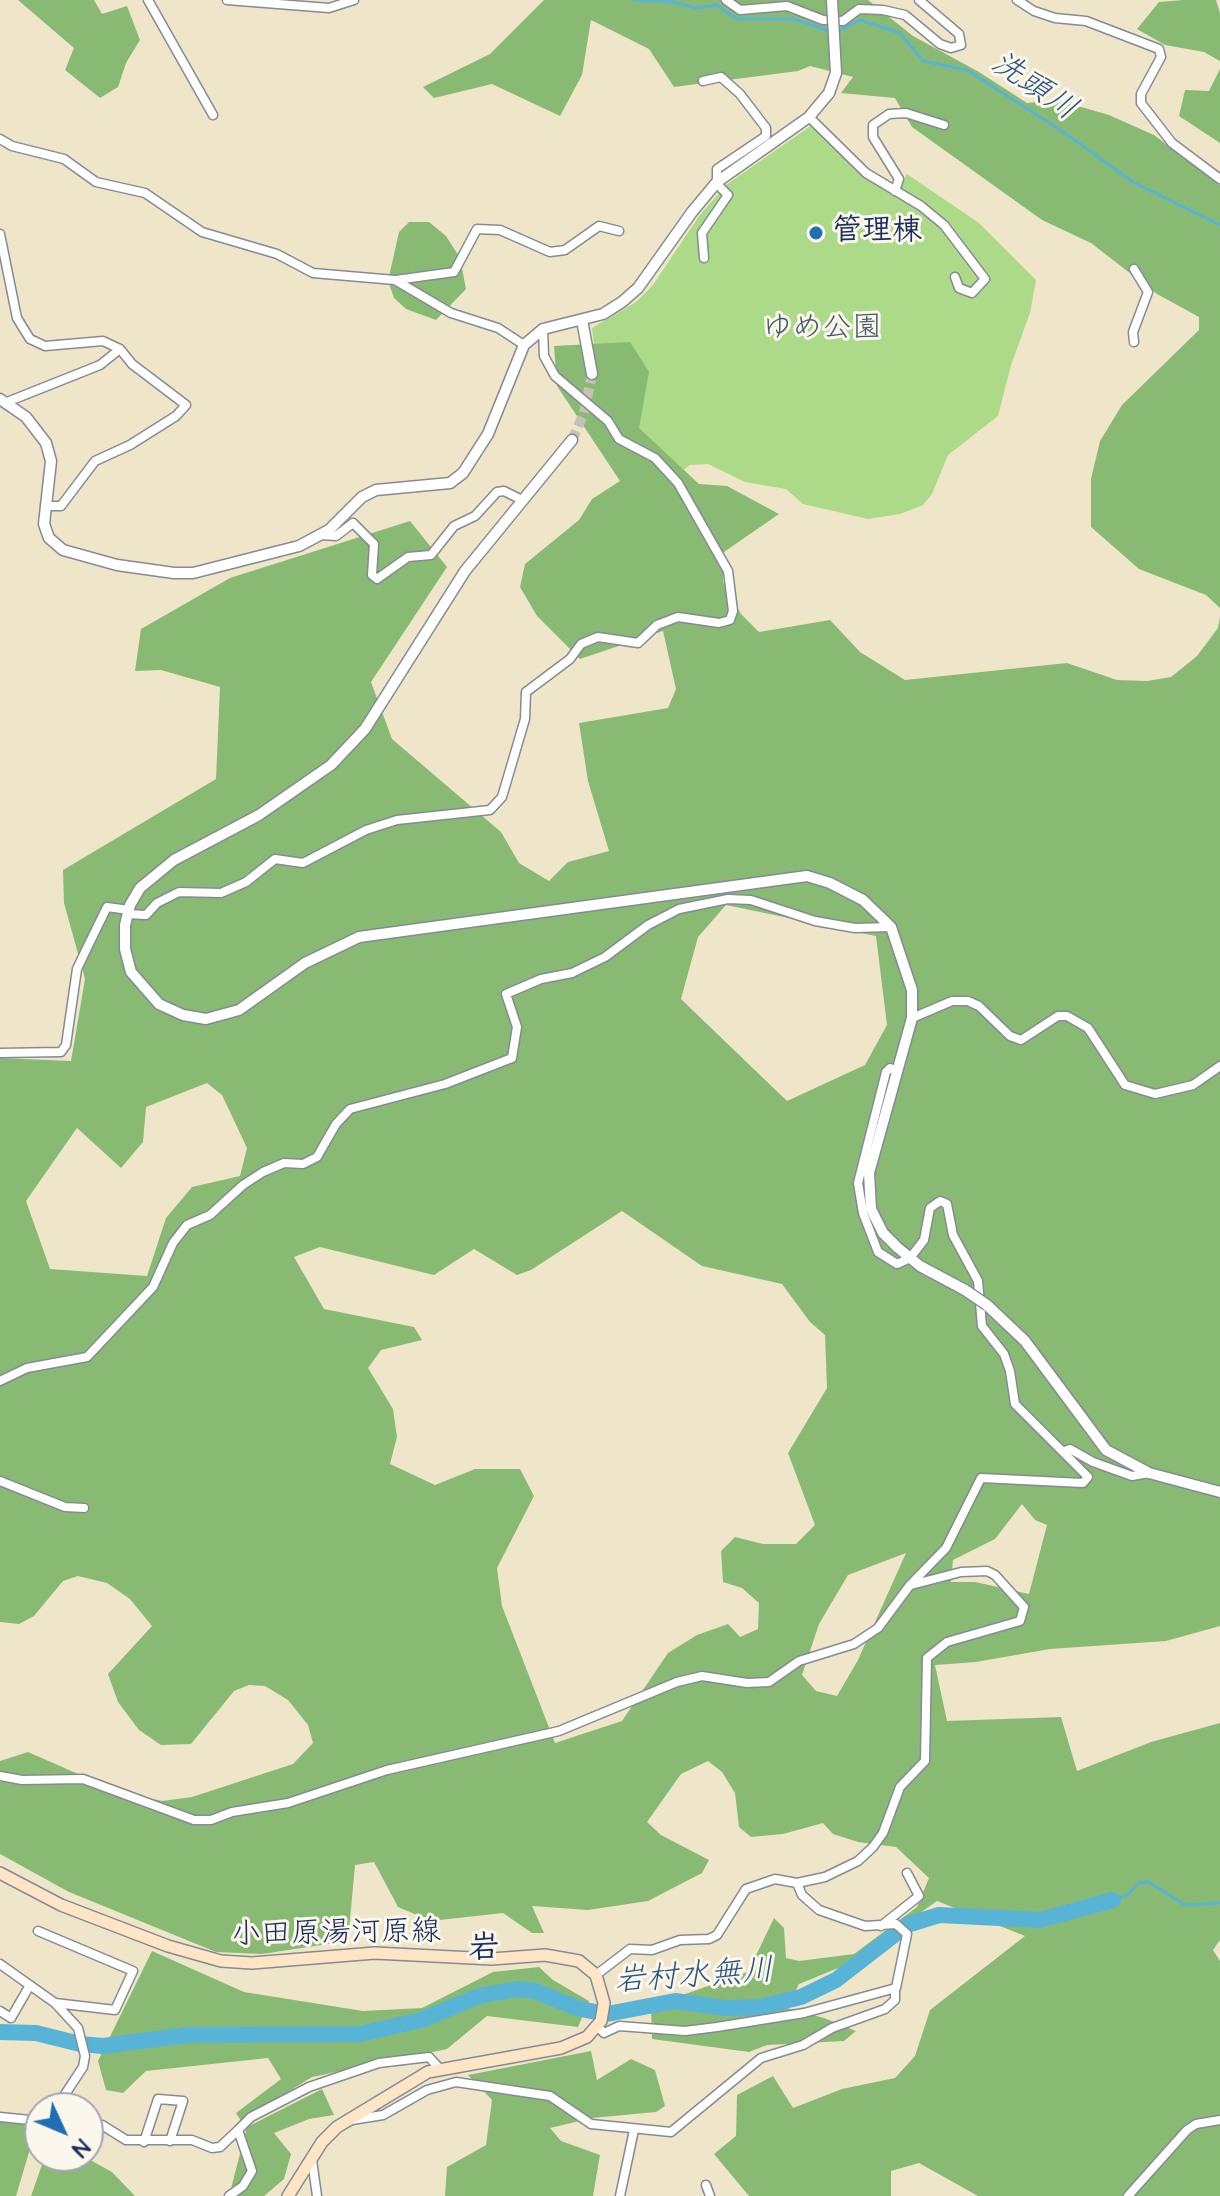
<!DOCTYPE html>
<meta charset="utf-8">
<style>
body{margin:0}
#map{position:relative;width:1220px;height:2196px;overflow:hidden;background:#efe6c9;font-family:"Architects Daughter",sans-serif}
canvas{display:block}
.north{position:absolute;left:24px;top:2092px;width:80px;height:80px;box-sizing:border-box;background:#fbf7ec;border:2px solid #a1a7b3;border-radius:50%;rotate:134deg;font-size:22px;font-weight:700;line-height:32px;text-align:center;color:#1b2f5e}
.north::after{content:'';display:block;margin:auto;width:28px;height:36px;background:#1f6fb2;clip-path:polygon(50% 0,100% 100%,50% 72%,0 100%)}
</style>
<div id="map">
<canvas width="1220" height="2196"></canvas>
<div class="north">N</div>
</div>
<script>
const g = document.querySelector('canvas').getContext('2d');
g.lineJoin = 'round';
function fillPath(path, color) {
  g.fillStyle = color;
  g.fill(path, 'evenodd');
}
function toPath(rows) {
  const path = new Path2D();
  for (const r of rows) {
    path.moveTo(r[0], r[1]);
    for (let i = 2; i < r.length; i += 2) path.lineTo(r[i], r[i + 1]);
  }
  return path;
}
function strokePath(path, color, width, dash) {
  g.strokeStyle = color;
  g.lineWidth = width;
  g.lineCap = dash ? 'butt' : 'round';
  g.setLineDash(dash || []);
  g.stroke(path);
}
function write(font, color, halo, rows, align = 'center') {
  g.font = font + ' "Architects Daughter","Klee One",sans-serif';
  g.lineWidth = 6;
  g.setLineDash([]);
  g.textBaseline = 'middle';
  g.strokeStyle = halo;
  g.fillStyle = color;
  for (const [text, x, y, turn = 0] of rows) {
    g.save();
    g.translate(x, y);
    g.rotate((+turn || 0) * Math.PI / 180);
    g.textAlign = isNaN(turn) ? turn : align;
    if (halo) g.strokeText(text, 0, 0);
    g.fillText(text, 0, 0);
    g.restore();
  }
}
const green = toPath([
 [819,120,869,170,900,187,907,174,979,223,1036,280,1030,313,1011,365,998,416,948,455,932,494,923,505,900,514,868,519,803,504,786,489,745,482,708,464,690,465,682,471,632,441,594,346,592,328,636,302,653,285,699,216,726,185]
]);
const forest = toPath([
 [18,0,94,0,102,14,127,6,140,40,126,63,118,87,100,98,65,70,74,48],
 [544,0,868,0,913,36,979,72,1027,103,1057,100,1109,115,1154,135,1220,185,1220,608,1206,595,1139,569,1091,527,1091,479,1100,441,1122,405,1199,330,1199,317,1157,294,1091,243,1042,220,912,127,895,98,841,93,853,77,810,66,798,71,674,87,649,49,591,20,582,75,560,116,492,84,434,98,423,87,490,54],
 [1183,0,1216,0,1220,13,1220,61,1204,52,1165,45,1137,29,1159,2],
 [1220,69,1220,143,1179,116,1185,90,1209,91],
 [409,222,429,222,446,236,460,258,466,289,436,320,406,309,394,298,388,281,399,232],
 [630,342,649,372,639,428,699,484,727,486,779,514,724,552,723,582,741,614,759,632,830,620,860,652,905,680,1067,663,1117,680,1147,681,1171,677,1197,656,1218,628,1220,617,1220,1626,1166,1641,1050,1649,976,1662,935,1665,947,1721,1061,1717,1077,1771,1151,1742,1220,1723,1220,1940,1213,1950,1220,1961,1220,2196,978,2196,919,2163,891,2171,891,2196,749,2196,714,2154,736,2136,737,2095,773,2076,793,2108,842,2089,895,2078,915,2056,930,2010,1025,1936,937,1901,848,1964,799,1984,787,2008,824,2018,856,2031,844,2041,767,2045,749,2052,652,2039,651,2006,748,1972,774,1918,784,1928,786,1958,799,1961,854,1954,917,1907,929,1878,896,1847,858,1842,833,1834,823,1823,783,1834,751,1837,739,1827,735,1793,722,1772,708,1761,681,1774,647,1822,661,1835,709,1860,702,1873,648,1901,588,1910,532,1906,544,1933,532,1933,503,1913,431,1921,398,1907,374,1862,355,1865,348,1941,262,1954,216,1952,69,1892,0,1854,0,1761,28,1752,117,1791,162,1801,192,1797,293,1764,313,1743,308,1725,288,1700,265,1686,249,1685,234,1691,191,1744,161,1745,139,1730,118,1702,108,1674,152,1626,130,1599,107,1583,78,1576,63,1581,34,1616,19,1624,0,1622,0,1058,71,1061,85,979,64,903,63,870,216,779,220,687,161,670,135,671,141,629,230,578,410,521,447,567,371,682,392,739,501,832,519,863,549,881,568,862,609,851,588,781,579,723,668,708,676,689,663,631,580,659,537,616,520,587,525,564,579,520,592,499,620,481,557,386,554,346],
 [726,905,876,936,887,1025,865,1065,787,1101,681,999,698,937],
 [207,1083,222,1095,247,1148,240,1176,192,1187,166,1218,147,1276,50,1269,26,1201,77,1128,121,1168,143,1142,146,1107],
 [622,1211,702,1266,782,1284,810,1322,825,1335,827,1388,788,1453,815,1525,796,1544,763,1544,735,1537,721,1551,723,1582,742,1588,759,1603,758,1629,740,1637,728,1624,697,1635,668,1653,622,1721,555,1743,502,1606,497,1568,534,1496,520,1469,475,1469,435,1485,390,1464,397,1437,393,1409,368,1368,381,1350,422,1340,414,1327,324,1309,294,1257,320,1247,434,1275,474,1249,517,1275,531,1270],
 [1022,1504,1035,1520,1047,1525,1029,1594,975,1582,951,1582,953,1560,995,1539],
 [906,1553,858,1660,837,1696,816,1691,802,1675,819,1624,848,1575],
 [152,1951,244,1992,363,2011,422,2008,493,1972,539,1967,553,1980,589,2001,578,2027,487,2016,447,2049,312,2077,241,2121,236,2113,281,2079,268,2058,146,2071,123,2093,106,2090,98,2061],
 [591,2051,597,2080,631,2059,655,2070,665,2106,656,2112,592,2118,550,2128,561,2141,600,2155,593,2196,445,2196,447,2167,486,2145,492,2100,468,2075],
 [322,2089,334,2115,309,2119,274,2133,291,2154,284,2179,264,2196,229,2196,247,2127],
 [0,2121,21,2123,35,2132,16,2196,0,2196],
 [45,2156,83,2156,112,2172,135,2196,31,2196]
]);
const stream = toPath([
 [633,0,669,1,696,8,717,5,737,19,794,19,829,31],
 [837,32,860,20,900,33,923,61,967,70,1062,131,1133,182,1220,225],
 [1113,1900,1126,1896,1139,1883,1149,1882,1185,1905,1220,1903]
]);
const river = toPath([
 [0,2032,36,2033,80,2044,103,2046,187,2035,360,2034,421,2020,479,1996,517,1989,535,1991,580,2009,607,2014,675,2001,726,2008,760,2007,801,1997,836,1980,907,1925,939,1915,1040,1920,1113,1900]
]);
const tertiaryTunnel = toPath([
 [572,440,584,413,592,374]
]);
const minor = toPath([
 [148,0,213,115],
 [227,0,329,8,354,0],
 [726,0,740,10,787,6,823,20,843,21,859,9,883,10,905,15,940,44,951,48,961,45,959,34,919,0],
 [1017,0,1034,11,1055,18,1086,21,1159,49,1161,57,1141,94,1141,103,1172,143,1220,179],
 [703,81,721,77,740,94,766,128,766,136,717,169,717,182],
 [809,117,866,173,921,206,944,225,985,279,972,293,959,288,955,277],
 [0,139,12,146,64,159,96,182,145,193,202,232,277,254,313,273,395,280,451,313,498,328,524,345],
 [895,191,899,179,873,137,873,125,889,114,906,113,944,125],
 [0,234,17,318,30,339,45,346,103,341,120,349],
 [704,258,702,233,728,195,716,183],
 [396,280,454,272,477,229,500,230,550,252,565,250,599,226,619,231],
 [1134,342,1133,332,1148,292,1134,269],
 [7,402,100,365,120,349,132,364,186,405,176,416,130,445,95,461,61,506,45,506],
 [321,535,336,536,353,523,374,544,372,575,377,579,408,557,431,555,454,526,475,516,497,492,504,491,520,499],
 [127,914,146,915,157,903,179,892,221,893,246,882,275,859,303,863,366,830,397,820,490,810,502,797,525,719,526,692,570,659,581,644,598,637,638,643,657,625,678,617,719,623,730,620,733,611,728,571,678,483,655,458,619,439,608,421,555,376,544,356,543,329],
 [912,1018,952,1001,968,1001,979,1006,1010,1036,1021,1040,1058,1016,1067,1016,1088,1028,1125,1085,1155,1094,1193,1085,1220,1066],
 [0,1053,61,1052,66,1045,77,969,87,948,107,907,129,910],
 [0,1381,27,1368,87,1357,153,1287,173,1243,187,1225,210,1215,243,1185,263,1172,284,1163,303,1164,317,1157,336,1124,350,1109,445,1084,512,1058,517,1027,506,994,541,979,572,973,605,957,648,925,679,909,728,899,751,900,815,921,855,928,891,927],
 [1065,1451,1070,1449,1093,1462,1132,1476,1149,1473],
 [0,1481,65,1507,84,1508],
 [0,1776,22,1780,83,1779,194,1820,211,1820,232,1812,288,1803,387,1770,559,1731,677,1682,702,1676,747,1683,769,1682,799,1661,854,1644,878,1628,910,1585,946,1548,981,1478,1083,1483,1088,1477,1015,1404,1010,1371,1004,1354,982,1326,978,1281,953,1235,947,1204,940,1201,930,1208,924,1240,910,1258,897,1264,878,1252,863,1213,858,1183,886,1072,890,1068,897,1071],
 [881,1926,919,1896,907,1873],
 [38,1931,133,1971,115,2010,55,2003],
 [0,1964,55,2003,78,2028,85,2056,83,2067,56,2108],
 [596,1975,630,1949,652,1950,680,1940,709,1939,717,1935,746,1889,775,1879,797,1883,825,1877,858,1861,873,1847,883,1833,900,1787,925,1761,927,1658,947,1642,1020,1621,1024,1607,995,1575,987,1571,961,1572,911,1585],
 [0,2011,11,2018,30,1985],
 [597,2026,604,2033,619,2026,685,2031,717,2027,804,2013,896,1988,907,1934,896,1924,865,1926,819,1910,802,1895,797,1883],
 [0,2117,40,2121],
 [352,2120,383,2115,427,2090,456,2082,550,2096,591,2124,671,2132,761,2058,803,2045,832,2028,885,2009,895,2000,895,1989],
 [88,2124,102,2125,126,2140,192,2140,212,2148,220,2147,238,2130,252,2171,243,2186,229,2196],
 [238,2130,251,2117,309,2087,379,2063,429,2057,439,2068],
 [144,2142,158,2099,183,2101,170,2141],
 [312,2160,317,2196],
 [706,2185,710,2196],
 [620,2196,634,2130],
 [1128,2196,1187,2130,1196,2124,1220,2120]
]);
const tertiary = toPath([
 [582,320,592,374],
 [0,399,26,417,46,443,51,461,44,524,49,538,63,550,117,565,174,573,193,573,299,546,329,530,362,497,376,490,450,483,463,473,488,434,524,345,543,329,603,314,622,302,638,288,692,212,717,182,809,117,829,93],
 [572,440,465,571,365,729,331,765,259,815,174,860,140,888,130,905,125,925,125,949,131,972,159,1004,183,1015,206,1019,239,1010,305,963,359,937,807,876,830,883,863,900,891,927,912,990,912,1018,869,1173,871,1209,883,1233,897,1247,920,1266,965,1290],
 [987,1305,1025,1341,1106,1450,1149,1473,1220,1492]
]);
const secondary = toPath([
 [0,1873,61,1905,168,1946,221,1961,252,1963,375,1953,492,1959,545,1955,579,1961,596,1975,604,2003,601,2021,587,2037,561,2048,428,2072,337,2127,322,2142,288,2196]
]);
const tertiaryBridge = toPath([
 [829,93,836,73,832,0],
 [965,1290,987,1305]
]);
const markers = [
 [816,233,8,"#1f6fb2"]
];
const poiNames = [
 ["管理棟",832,233]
];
const parkNames = [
 ["ゆめ公園",822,330]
];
const streetNames = [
 ["小田原湯河原線",336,1935,-1]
];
const waterNames = [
 ["洗頭川",1033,88,34],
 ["岩村水無川",694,1978,-4]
];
const neighbourhoodNames = [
 ["岩",484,1950]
];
fillPath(green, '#acda88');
fillPath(forest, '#89ba74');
strokePath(stream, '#58b4d6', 3);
strokePath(river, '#58b4d6', 16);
strokePath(tertiaryTunnel, '#c5c1b4', 10, [10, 5]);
strokePath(minor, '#858a94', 11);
strokePath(tertiary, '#858a94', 13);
strokePath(secondary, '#858a94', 14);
strokePath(minor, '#fff', 8);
strokePath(tertiary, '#fff', 10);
strokePath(secondary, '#fee5c5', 11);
strokePath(tertiaryBridge, '#858a94', 13, []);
strokePath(tertiaryBridge, '#fff', 10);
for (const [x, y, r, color] of markers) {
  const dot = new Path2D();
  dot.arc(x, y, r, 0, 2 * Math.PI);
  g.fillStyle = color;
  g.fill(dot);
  strokePath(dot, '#fbf7ec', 3);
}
write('bold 30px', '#1b2f5e', '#fbf7ec', poiNames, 'left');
write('30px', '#3f5a68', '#fbf7ec', parkNames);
write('30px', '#1b2f5e', '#fbf7ec', streetNames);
write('italic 32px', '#2d5782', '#fbf7ec', waterNames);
write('bold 32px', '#1b2f5e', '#fbf7ec', neighbourhoodNames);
</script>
